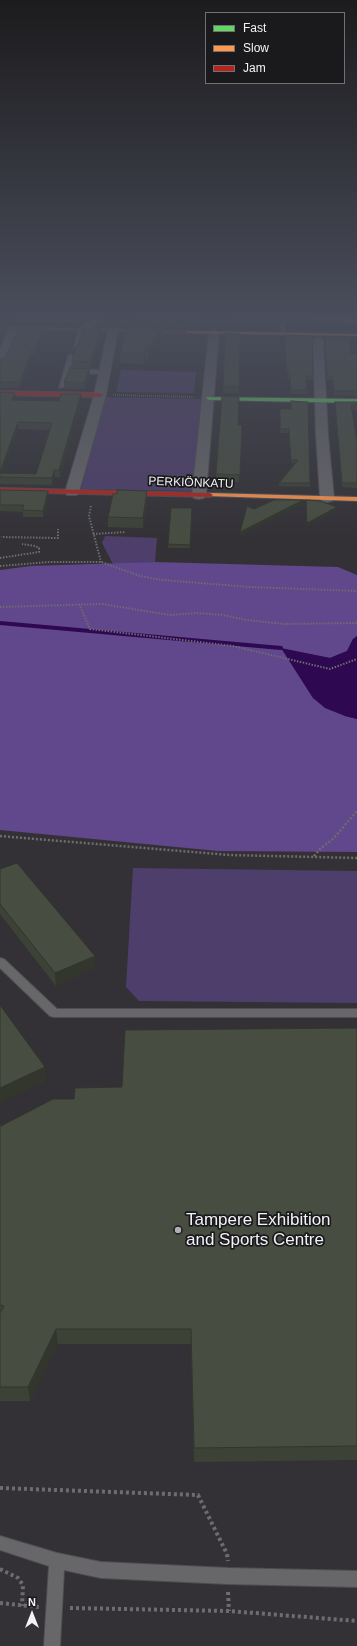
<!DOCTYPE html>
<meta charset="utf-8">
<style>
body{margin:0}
#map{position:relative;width:357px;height:1646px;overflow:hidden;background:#333135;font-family:Arial,sans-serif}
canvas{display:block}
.legend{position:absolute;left:205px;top:12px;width:140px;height:72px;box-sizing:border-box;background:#1a191c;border:1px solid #717073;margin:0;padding:5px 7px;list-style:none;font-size:12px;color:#f3f2f6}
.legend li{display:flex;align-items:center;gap:8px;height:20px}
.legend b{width:20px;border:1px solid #717073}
.north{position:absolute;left:12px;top:1594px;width:40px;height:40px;-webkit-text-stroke:3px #1a191c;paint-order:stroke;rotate:0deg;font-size:11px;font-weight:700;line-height:16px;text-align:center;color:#f3f2f6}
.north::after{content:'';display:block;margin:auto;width:14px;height:18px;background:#f3f2f6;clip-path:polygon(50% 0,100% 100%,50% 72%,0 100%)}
</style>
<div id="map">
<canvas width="357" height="1646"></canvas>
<ul class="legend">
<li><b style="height:5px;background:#63d668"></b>Fast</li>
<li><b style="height:5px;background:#ff974d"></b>Slow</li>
<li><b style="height:5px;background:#b3261e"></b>Jam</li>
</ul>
<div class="north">N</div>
</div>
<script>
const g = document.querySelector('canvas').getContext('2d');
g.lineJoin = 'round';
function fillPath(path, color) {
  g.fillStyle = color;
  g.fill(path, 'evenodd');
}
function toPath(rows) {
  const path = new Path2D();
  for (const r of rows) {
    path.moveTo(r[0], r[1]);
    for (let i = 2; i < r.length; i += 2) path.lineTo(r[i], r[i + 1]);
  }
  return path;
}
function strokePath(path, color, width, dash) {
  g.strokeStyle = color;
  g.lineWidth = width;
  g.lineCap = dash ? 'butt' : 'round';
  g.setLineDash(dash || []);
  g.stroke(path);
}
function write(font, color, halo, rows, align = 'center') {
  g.font = font + ' Arial,sans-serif';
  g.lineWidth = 3.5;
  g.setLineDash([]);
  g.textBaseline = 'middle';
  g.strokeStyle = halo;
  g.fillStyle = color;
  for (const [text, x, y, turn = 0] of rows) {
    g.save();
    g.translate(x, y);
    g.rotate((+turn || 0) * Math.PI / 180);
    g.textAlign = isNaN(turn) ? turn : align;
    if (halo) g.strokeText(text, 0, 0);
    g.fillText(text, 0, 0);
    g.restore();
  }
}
const green = toPath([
 [16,316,87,316,81,322,14,321],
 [122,316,200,316,203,321,133,319,124,318],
 [121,370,196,372,194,393,116,392],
 [104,397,204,399,195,491,81,489],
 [105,536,157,538,155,562,113,564,102,543],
 [133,868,357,871,357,1003,139,1001,126,987]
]);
const forest = toPath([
 [297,316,357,316,357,325,299,319],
 [155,562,338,567,357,575,357,636,353,639,347,651,330,658,282,649,313,698,345,716,357,719,357,852,218,851,0,830,0,570,31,566]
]);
const water = toPath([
 [357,636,357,719,345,716,325,708,313,698,281,648,330,658,347,651,353,639]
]);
const stream = toPath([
 [0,623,281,648]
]);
const pathFar3 = toPath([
 [170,317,178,316],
 [298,317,308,316],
 [308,317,317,316],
 [113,395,194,397]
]);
const pathFar2 = toPath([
 [91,506,89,516,101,562],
 [93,534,126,532],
 [0,537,58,538,58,529],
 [0,558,39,552,39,548,35,546,22,544],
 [0,566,48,562,101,562,140,576,162,580,250,587,357,591],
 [79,604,90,629,233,646,330,669,357,659],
 [0,607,102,604,170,615,196,613,223,615,246,620,284,624,357,623]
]);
const pathFar1 = toPath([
 [0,836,229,855,357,858],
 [314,856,321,848,333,839,357,811]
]);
const path = toPath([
 [0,1488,198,1495,227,1554,228,1561],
 [0,1569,18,1578,23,1585,22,1606],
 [228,1592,229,1611],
 [0,1603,39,1607],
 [70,1608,229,1611,357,1621]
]);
const lane = toPath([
 [283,316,288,316,291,319,290,322,285,323,285,333,283,334,281,333,280,323,236,319,234,318,236,317,286,320,283,316],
 [81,328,83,329,78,347,73,348,79,329,81,328],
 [71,354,74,356,70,369,104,370,107,372,104,374,69,373,64,387,59,388,68,356,71,354],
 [0,958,4,959,57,1009,357,1009,357,1017,54,1017,50,1016,0,968,0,958],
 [0,1536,57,1553,101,1562,228,1568,357,1571,357,1587,228,1584,101,1578,64,1570,60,1646,44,1646,49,1566,0,1550,0,1536]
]);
const street = toPath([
 [93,316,104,316,89,331,81,331,80,329,81,327,93,316],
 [14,325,19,328,5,362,0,365,0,349,9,328,14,325],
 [113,327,118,330,106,395,79,492,77,495,67,495,65,492,94,395,108,330,113,327],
 [214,329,219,332,206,495,204,498,199,499,194,498,192,495,209,332,214,329],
 [318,337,323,340,328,435,334,498,332,501,327,502,322,501,320,498,316,435,313,340,318,337]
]);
const fast = toPath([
 [207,397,357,399,357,403,209,400,206,398,207,397]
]);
const slow = toPath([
 [186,331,357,334,357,336,184,333,184,331,186,331],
 [210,493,357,497,357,501,208,496,208,494,210,493]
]);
const jam = toPath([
 [0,327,186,331,188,332,186,333,0,329,0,327],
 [0,391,100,393,103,395,100,397,0,395,0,391],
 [0,488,210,493,213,495,210,497,0,492,0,488]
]);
const wall = toPath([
 [163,328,163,338,150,355,148,360,145,359,145,364,120,363,120,353],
 [43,329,43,335,36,355,33,355,20,388,0,388,0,360,6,357],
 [225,333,240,334,239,393,223,393],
 [285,335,313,376,313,380,307,380,307,394,290,394,290,380,288,380,287,372,286,372],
 [101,336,91,368,72,368,72,361,78,346],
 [325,337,351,354,357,354,357,396,334,395,332,380,327,380],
 [90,375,85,389,65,389,64,382],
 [0,392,16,399,15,400,59,401,82,400,60,477,55,477,52,485,0,484],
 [18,429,50,430,36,474,2,473],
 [335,402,357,402,357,410,352,410,357,442,357,488,342,487,335,406],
 [280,409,291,409,310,483,310,487,279,486,279,483,295,463,291,463,289,433,280,433],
 [238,425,242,425,239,482,216,481,216,474],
 [0,490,48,491,49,498,43,517,23,517,23,512,0,511],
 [147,500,143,528,108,527,108,517],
 [192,508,190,548,168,548,168,544],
 [0,869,95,956,95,968,56,986,0,914],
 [357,1028,357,1460,194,1462,191,1344,58,1344,30,1401,0,1401,0,1123,1,1126,74,1099,122,1087]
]);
const shadedWall = toPath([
 [4,328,5,334,0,345,0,339],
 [163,328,163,338,150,355,148,360,148,349,150,344],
 [43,329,43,335,36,355,35,349],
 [100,330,101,336,91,368,91,362],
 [32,349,33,355,20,388,20,382],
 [145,349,145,364,144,353],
 [89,369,90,375,85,389,84,383],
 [15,393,16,399,13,407,12,400],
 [81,394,82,400,60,477,59,470],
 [18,422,18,429,1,477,0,477,0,472],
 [54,470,55,477,52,485,52,478],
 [48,491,49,498,43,517,43,511],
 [147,491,147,500,143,528,143,518],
 [303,500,303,504,240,536,240,532],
 [337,507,336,511,306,527,307,523],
 [1,533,2,540,0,546,0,537],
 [95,956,95,968,56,986,55,973],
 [45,1067,46,1081,0,1103,0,1088],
 [56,1329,58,1344,30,1401,28,1387]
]);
const building = toPath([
 [127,327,163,328,150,344,148,349,145,349,144,353,120,353,127,327],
 [0,328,4,328,0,339,0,328],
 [18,329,43,329,35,349,32,349,20,382,0,382,0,360,6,357,18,329],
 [83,330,100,330,91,362,72,361,76,346,78,346,83,330],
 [225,333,240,334,239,387,223,386,225,333],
 [285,335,312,336,313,376,306,376,307,390,291,390,290,375,288,375,288,367,286,367,285,335],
 [325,337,349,337,351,354,357,354,357,391,334,391,332,376,327,376,325,337],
 [70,368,89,369,84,383,64,382,70,368],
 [0,392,15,393,12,400,59,401,61,394,81,394,59,470,54,470,52,478,0,477,0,473,36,474,52,423,18,422,0,472,0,392],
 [222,396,239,397,238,425,242,425,240,475,216,474,222,396],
 [291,401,308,402,310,483,279,483,298,460,291,460,289,429,280,429,280,409,291,409,291,401],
 [335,402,357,402,357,405,351,405,357,442,357,483,342,483,335,402],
 [0,490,48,491,43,511,22,510,24,505,0,505,0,490],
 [117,490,147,491,143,518,108,517,113,494,117,494,117,490],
 [274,500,303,500,240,532,247,506,254,509,274,500],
 [306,500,320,501,337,507,307,523,306,500],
 [171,508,192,508,190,545,168,544,171,508],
 [17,863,95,956,55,973,0,904,0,869,17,863],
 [0,1005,45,1067,0,1088,0,1005],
 [357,1028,357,1446,194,1448,191,1329,56,1329,28,1387,0,1387,0,1313,4,1306,0,1305,0,1123,1,1126,53,1099,74,1099,75,1088,122,1087,125,1030,357,1028]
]);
const markers = [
 [178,1230,4,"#b0aeb2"]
];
const farStreetnames = [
 ["PERKIÖNKATU",191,483,2]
];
const nearPoinames = [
 ["Tampere Exhibition",186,1220],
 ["and Sports Centre",186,1240]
];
fillPath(green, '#4e3e6b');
fillPath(forest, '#61478c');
fillPath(water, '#2e0951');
strokePath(stream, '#2e0951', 4);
strokePath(lane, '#4f4d50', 2);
strokePath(street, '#4f4d50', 2);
strokePath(fast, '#4f4d50', 2);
strokePath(slow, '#4f4d50', 2);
strokePath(jam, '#4f4d50', 2);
strokePath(pathFar3, '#6e6c6f', 1.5, [1, 1]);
strokePath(pathFar2, '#6e6c6f', 2, [1.5, 1.5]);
strokePath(pathFar1, '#6e6c6f', 2.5, [2, 2]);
strokePath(path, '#6e6c6f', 4, [3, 3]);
fillPath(lane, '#676769');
fillPath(street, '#676769');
fillPath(fast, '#63d668');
fillPath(slow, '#ff974d');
fillPath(jam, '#b3261e');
fillPath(wall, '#3d4237');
fillPath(shadedWall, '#32362d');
fillPath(building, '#474d40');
strokePath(building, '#32362d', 1);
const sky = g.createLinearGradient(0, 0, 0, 546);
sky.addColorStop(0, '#1c1b1d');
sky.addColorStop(0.58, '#4a4e5c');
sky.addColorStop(1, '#4a4e5c00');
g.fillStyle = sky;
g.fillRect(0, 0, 357, 546);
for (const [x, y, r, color] of markers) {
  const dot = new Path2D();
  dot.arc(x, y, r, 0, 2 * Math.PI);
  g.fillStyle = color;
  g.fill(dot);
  strokePath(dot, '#1a191c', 1.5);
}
write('12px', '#f3f2f6', '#1a191c', farStreetnames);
write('17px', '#f3f2f6', '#1a191c', nearPoinames, 'left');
</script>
